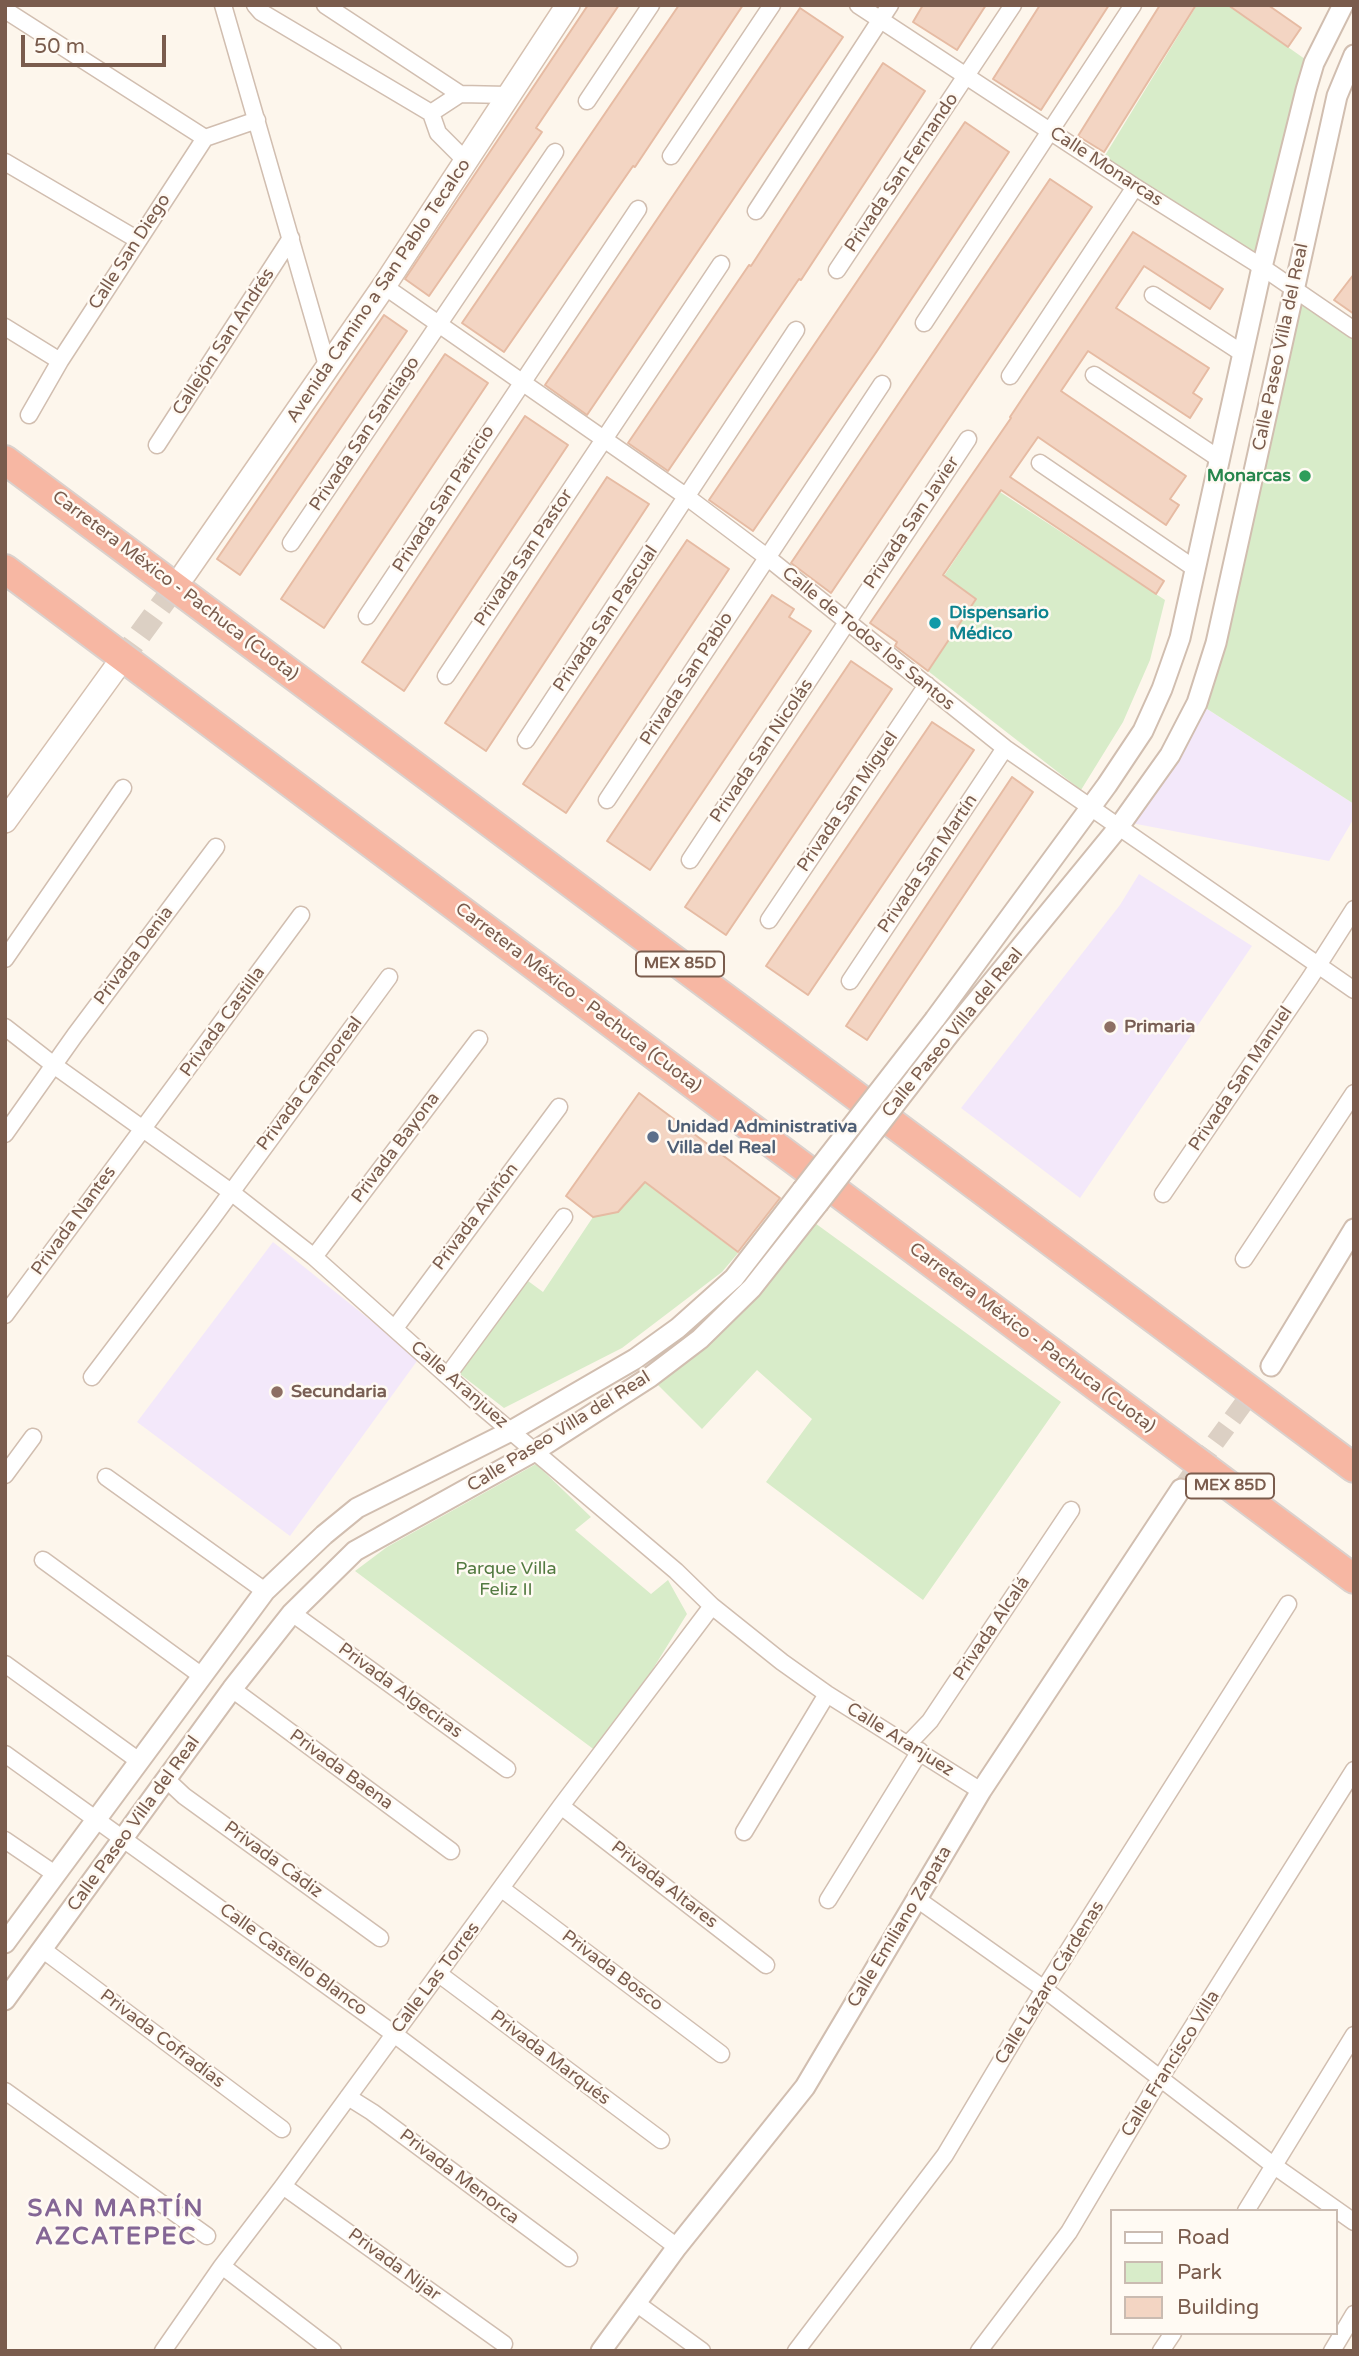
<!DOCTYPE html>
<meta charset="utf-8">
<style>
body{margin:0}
#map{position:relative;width:1359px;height:2356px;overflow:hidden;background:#fdf6ec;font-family:"Varela Round",sans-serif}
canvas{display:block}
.frame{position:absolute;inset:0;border:7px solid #7a5c4d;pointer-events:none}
.legend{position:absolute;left:1110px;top:2209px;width:228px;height:126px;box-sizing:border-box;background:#fffaf3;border:2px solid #cabbb1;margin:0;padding:9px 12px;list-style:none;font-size:21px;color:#7a5c4d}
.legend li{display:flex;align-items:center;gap:14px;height:35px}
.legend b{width:35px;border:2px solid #cabbb1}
.scale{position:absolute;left:21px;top:35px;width:145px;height:32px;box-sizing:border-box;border:4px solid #7a5c4d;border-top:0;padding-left:9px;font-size:21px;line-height:24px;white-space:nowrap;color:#7a5c4d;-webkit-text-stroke:5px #fffaf3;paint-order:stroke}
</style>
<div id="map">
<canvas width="1359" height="2356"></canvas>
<div class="frame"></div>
<ul class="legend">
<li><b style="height:9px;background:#fff"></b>Road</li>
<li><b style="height:19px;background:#d8ecc9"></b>Park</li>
<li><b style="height:19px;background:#f3d5c3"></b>Building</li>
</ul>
<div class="scale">50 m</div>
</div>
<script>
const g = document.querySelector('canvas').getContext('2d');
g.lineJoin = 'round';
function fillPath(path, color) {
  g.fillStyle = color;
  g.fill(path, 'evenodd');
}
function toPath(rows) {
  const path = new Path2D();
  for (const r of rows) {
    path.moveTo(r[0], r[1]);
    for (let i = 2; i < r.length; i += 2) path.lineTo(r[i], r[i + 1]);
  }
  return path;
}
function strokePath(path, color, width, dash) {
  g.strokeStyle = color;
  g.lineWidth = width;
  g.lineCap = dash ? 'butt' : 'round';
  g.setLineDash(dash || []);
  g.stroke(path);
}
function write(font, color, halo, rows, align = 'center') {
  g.font = font + ' "Varela Round",sans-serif';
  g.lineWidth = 5;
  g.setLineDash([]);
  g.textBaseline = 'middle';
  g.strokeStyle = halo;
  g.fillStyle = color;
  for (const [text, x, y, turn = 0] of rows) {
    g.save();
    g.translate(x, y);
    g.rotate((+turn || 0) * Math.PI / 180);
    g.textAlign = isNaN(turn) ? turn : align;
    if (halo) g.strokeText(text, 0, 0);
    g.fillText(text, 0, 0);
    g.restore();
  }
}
const education = toPath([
 [1198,703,1354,804,1354,818,1329,861,1121,821],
 [1139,874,1252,946,1080,1198,961,1108,1120,905],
 [273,1242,389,1335,417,1361,290,1536,137,1422]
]);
const green = toPath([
 [1197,5,1228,5,1312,64,1262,265,1101,162],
 [1298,292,1354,330,1354,804,1198,703],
 [1000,492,1165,600,1150,660,1123,722,1081,790,928,671,976,600,944,576],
 [645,1182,738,1253,722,1272,622,1348,504,1408,451,1367,524,1278,543,1292,593,1217,618,1212],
 [808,1218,1061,1402,923,1600,766,1482,812,1419,757,1370,702,1429,651,1378],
 [536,1464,591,1517,575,1530,651,1594,668,1580,687,1614,600,1754,355,1571,387,1547]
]);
const building = toPath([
 [588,5,619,5,536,128,542,132,429,296,405,279,588,5],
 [679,5,743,5,635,167,633,166,504,352,462,323,679,5],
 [923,5,986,5,957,50,913,22,923,5],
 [1040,5,1109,5,1041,110,993,79,1040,5],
 [1160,5,1196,5,1104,152,1078,136,1160,5],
 [1228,5,1268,5,1301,28,1288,47,1228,5],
 [800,8,843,37,587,415,545,385,800,8],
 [883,63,925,91,801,280,799,279,668,471,628,443,749,265,751,266,883,63],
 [965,122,1009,152,877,351,753,531,709,500,965,122],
 [1050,179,1092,207,831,593,791,563,1050,179],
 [1133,232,1223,289,1210,309,1144,266,1116,308,1209,368,1193,393,1202,399,1190,418,1088,351,1061,391,1186,476,1170,499,1179,505,1166,525,1038,437,1010,477,1164,581,1156,594,1001,490,943,575,976,599,928,671,895,646,897,642,870,623,1011,418,1010,417,1133,232],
 [1354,274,1354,314,1334,300,1354,274],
 [384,315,407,331,240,575,217,559,384,315],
 [445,354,488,383,324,628,281,599,445,354],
 [525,416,568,445,404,691,362,662,525,416],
 [607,477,649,504,486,751,445,723,607,477],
 [687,540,729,569,566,813,523,784,687,540],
 [772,595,794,609,789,617,811,631,650,870,607,841,772,595],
 [851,661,892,689,726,935,685,907,851,661],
 [932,722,974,750,808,995,766,966,932,722],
 [1012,777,1033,792,867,1040,846,1026,1012,777],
 [639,1093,780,1198,738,1252,645,1182,618,1212,593,1217,566,1196,639,1093]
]);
const tertiaryTunnel = toPath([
 [1181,1489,1271,1366]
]);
const secondaryTunnel = toPath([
 [120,662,185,573]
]);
const minor = toPath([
 [223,5,328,369],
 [255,5,261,12,431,113,438,133,466,161],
 [325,5,460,94,508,95],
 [858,5,1135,187,1262,267,1354,330],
 [5,10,205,138],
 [587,101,651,5],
 [431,113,460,94],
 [671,156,772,5],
 [5,162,138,240],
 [756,211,890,5],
 [837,270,1013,5],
 [384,286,687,497,768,558,1005,748,1354,990],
 [1153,295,1242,353],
 [924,323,1133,5],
 [5,327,60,361],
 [1094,375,1218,458],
 [1010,376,1135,187],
 [29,415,60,361,205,138,257,120],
 [157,445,291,238],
 [1040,463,1194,568],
 [291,543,555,152],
 [367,616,638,209],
 [446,676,721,264],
 [526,740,796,330],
 [607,800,882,384],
 [690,860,968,439],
 [769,920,927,685],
 [5,959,123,788],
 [850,981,1005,748],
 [5,1027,55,1066,231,1192,314,1257,481,1406,676,1571,712,1606,782,1662,827,1694,981,1791],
 [5,1134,75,1035,216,847],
 [1163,1194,1310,978,1354,909],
 [314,1257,479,1039],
 [1244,1259,1354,1093],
 [5,1315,301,915],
 [395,1328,559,1107],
 [448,1375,564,1217],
 [92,1377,211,1220,389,977],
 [5,1475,33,1437],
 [106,1477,265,1591],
 [43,1560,202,1676],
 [292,1613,507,1769],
 [5,1664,139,1761],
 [232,1689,451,1851],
 [908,1744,930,1721,1071,1510],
 [5,1754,394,2034,677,2247],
 [167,1780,184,1796,380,1938],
 [561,1806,766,1965],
 [744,1832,827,1694],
 [5,1840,55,1874],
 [502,1889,721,2054],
 [917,1899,1044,1989,1273,2165,1354,2222],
 [828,1900,920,1751],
 [42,1949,282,2129],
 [439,1974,661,2140],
 [5,2091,207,2236],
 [348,2097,372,2112,569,2258],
 [283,2186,504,2344],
 [1246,2211,1354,2035],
 [222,2266,333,2351],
 [636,2303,702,2351],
 [163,2351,222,2266,283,2186,561,1806,712,1606],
 [796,2351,945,2155,1044,1989,1288,1604],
 [979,2351,1069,2232,1161,2077,1354,1770],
 [1161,2351,1173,2333],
 [1332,2351,1354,2314]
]);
const tertiary = toPath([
 [935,1019,1107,785,1143,731,1162,689,1180,638,1262,267,1306,90,1314,63,1343,5],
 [951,1032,1118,828,1170,755,1197,703,1216,643,1337,96,1354,55],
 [1271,1366,1354,1229],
 [5,1943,265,1591,324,1535,357,1508,511,1431,635,1359,678,1328,734,1278,802,1190],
 [5,2000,232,1689,292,1613,355,1551,535,1451,650,1377,700,1339,752,1288,818,1204],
 [601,2351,677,2247,805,2087,981,1791,1181,1489]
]);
const secondary = toPath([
 [185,573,384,286,568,5],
 [5,821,120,662]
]);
const motorway = toPath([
 [5,460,1354,1468],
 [5,569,1354,1579]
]);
const tertiaryBridge = toPath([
 [802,1190,935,1019],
 [818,1204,951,1032]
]);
const markers = [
 [1305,476,7,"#2e9e5b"],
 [935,623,7,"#0f9aa8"],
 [1110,1027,7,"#8d6e63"],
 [653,1137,7,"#5c6f8a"],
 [277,1392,7,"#8d6e63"]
];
const shields = [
 [680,964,88],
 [1230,1486,88]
];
const shieldNames = [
 ["MEX 85D",680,964],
 ["MEX 85D",1230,1486]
];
const streetNames = [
 ["Calle Monarcas",1106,167,33],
 ["Privada San Fernando",902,173,-56],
 ["Calle San Diego",130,252,-57],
 ["Avenida Camino a San Pablo Tecalco",379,291,-56],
 ["Callejón San Andrés",224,342,-57],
 ["Calle Paseo Villa del Real",1281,347,-78],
 ["Privada San Santiago",365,434,-56],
 ["Privada San Patricio",444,499,-57],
 ["Privada San Javier",912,523,-56],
 ["Privada San Pastor",524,558,-56],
 ["Carretera México - Pachuca (Cuota)",175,586,37],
 ["Privada San Pascual",606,619,-56],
 ["Calle de Todos los Santos",868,639,39],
 ["Privada San Pablo",687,679,-57],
 ["Privada San Nicolás",762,751,-56],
 ["Privada San Miguel",848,802,-56],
 ["Privada San Martín",928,864,-56],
 ["Privada Denia",134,956,-53],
 ["Carretera México - Pachuca (Cuota)",578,998,37],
 ["Privada Castilla",223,1022,-54],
 ["Calle Paseo Villa del Real",953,1033,-51],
 ["Privada San Manuel",1241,1079,-56],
 ["Privada Camporeal",310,1084,-53],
 ["Privada Bayona",396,1148,-53],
 ["Privada Aviñón",476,1217,-53],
 ["Privada Nantes",74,1221,-54],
 ["Carretera México - Pachuca (Cuota)",1032,1338,37],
 ["Calle Aranjuez",459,1385,41],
 ["Calle Paseo Villa del Real",559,1432,-32],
 ["Privada Alcalá",992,1629,-56],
 ["Privada Algeciras",400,1691,36],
 ["Calle Aranjuez",900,1740,32],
 ["Privada Baena",341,1770,36],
 ["Calle Paseo Villa del Real",134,1824,-54],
 ["Privada Cádiz",273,1860,36],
 ["Privada Altares",664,1885,38],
 ["Calle Emiliano Zapata",900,1927,-59],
 ["Calle Castello Blanco",293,1960,36],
 ["Privada Bosco",612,1971,37],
 ["Calle Las Torres",436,1978,-53],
 ["Calle Lázaro Cárdenas",1050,1983,-58],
 ["Privada Cofradías",162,2039,37],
 ["Privada Marqués",550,2058,37],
 ["Calle Francisco Villa",1171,2064,-58],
 ["Privada Menorca",459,2177,37],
 ["Privada Nijar",394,2265,36]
];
const leisureNames = [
 ["Monarcas",1291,476]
];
const cultureNames = [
 ["Dispensario",949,613],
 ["Médico",949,634]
];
const educationNames = [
 ["Primaria",1124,1027],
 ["Secundaria",291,1392]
];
const serviceNames = [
 ["Unidad Administrativa",667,1127],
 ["Villa del Real",667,1148]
];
const parkNames = [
 ["Parque Villa",506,1569],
 ["Feliz II",506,1590]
];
const districtNames = [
 ["SAN MARTÍN",116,2210],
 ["AZCATEPEC",116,2238]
];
fillPath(education, '#f3e8fa');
fillPath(green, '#d8ecc9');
fillPath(building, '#f3d5c3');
strokePath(building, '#e6bba3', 2);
strokePath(tertiaryTunnel, '#dcd0c4', 19, [19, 10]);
strokePath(secondaryTunnel, '#dcd0c4', 23, [23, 11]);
strokePath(minor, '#d1beb0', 19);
strokePath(tertiary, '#d1beb0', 23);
strokePath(secondary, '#d6c0b0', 26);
strokePath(motorway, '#dad1cd', 32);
strokePath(minor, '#fff', 16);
strokePath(tertiary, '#fff', 19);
strokePath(secondary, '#fff', 23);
strokePath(motorway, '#f7b7a3', 28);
strokePath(tertiaryBridge, '#d1beb0', 23, []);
strokePath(tertiaryBridge, '#fff', 19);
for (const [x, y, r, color] of markers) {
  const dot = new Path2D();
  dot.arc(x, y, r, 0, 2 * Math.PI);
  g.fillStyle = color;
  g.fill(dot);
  strokePath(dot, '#fffaf3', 2.5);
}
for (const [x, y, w] of shields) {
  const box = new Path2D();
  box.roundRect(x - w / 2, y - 12.5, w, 25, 5);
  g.fillStyle = '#fffaf3';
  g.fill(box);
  strokePath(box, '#7a5c4d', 2);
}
write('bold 16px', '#7a5c4d', null, shieldNames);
write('18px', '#7a5c4d', '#fffaf3', streetNames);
write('bold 18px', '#27864d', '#fffaf3', leisureNames, 'right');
write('bold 18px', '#0d838f', '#fffaf3', cultureNames, 'left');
write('bold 18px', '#785e54', '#fffaf3', educationNames, 'left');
write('bold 18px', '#4e5e75', '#fffaf3', serviceNames, 'left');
write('18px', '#537a41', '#fffaf3', parkNames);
g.letterSpacing = '2px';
write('bold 24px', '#846695', '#fffaf3', districtNames);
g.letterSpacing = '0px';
</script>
